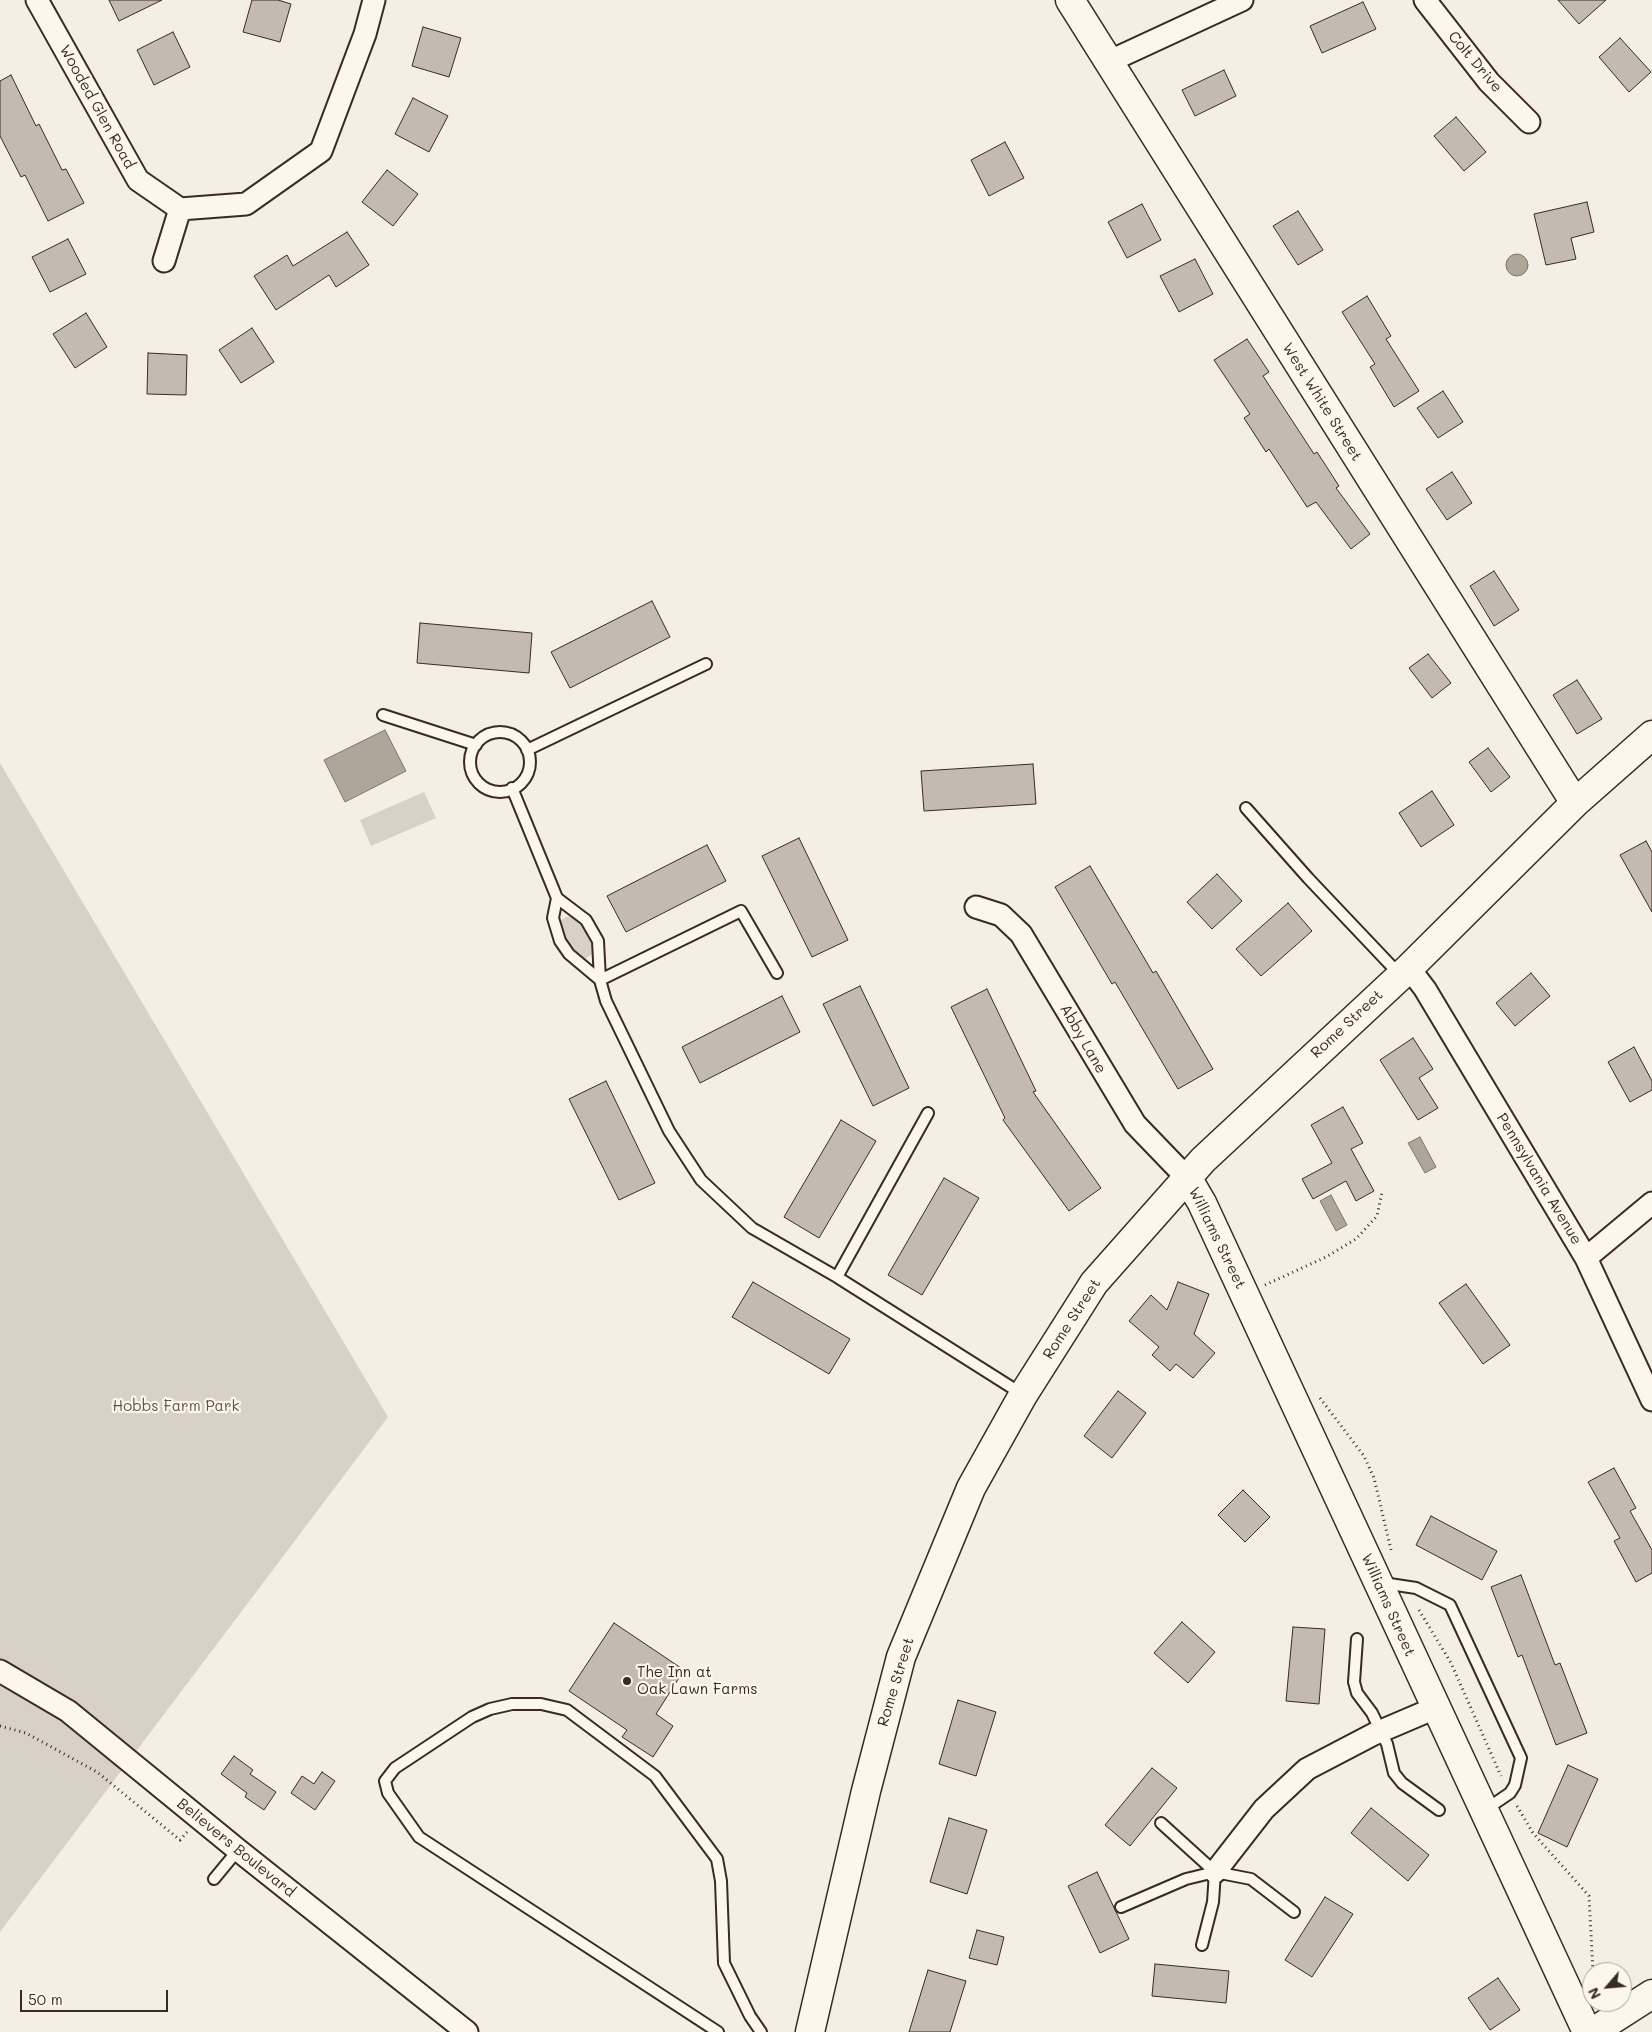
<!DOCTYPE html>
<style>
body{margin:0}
#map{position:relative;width:1652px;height:2032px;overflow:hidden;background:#f3efe4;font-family:Mali,sans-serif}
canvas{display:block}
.north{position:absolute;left:1582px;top:1962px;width:50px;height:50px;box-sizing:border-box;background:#fbf7ec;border:1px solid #aea59a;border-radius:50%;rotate:243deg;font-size:14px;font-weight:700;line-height:20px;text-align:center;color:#3b2a1e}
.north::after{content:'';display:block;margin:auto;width:18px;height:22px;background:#3b2a1e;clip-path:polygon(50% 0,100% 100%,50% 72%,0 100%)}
.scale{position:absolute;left:20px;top:1990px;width:148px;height:22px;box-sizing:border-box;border:2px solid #3b2a1e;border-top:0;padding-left:6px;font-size:15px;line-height:18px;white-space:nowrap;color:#3b2a1e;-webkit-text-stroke:4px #fbf7ec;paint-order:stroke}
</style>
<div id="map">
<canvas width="1652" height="2032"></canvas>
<div class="north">N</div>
<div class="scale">50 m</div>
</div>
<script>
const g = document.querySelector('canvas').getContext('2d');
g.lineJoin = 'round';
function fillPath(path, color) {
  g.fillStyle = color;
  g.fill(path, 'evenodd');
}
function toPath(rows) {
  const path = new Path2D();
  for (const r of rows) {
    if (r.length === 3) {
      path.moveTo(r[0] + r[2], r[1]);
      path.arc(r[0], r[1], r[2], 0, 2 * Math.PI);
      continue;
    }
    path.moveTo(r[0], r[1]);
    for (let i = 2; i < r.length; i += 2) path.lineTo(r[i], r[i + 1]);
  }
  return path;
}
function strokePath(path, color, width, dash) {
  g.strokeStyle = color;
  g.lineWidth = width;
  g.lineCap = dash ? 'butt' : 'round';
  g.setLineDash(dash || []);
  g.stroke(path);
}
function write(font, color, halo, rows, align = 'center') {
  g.font = font + ' Mali,sans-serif';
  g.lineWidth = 4.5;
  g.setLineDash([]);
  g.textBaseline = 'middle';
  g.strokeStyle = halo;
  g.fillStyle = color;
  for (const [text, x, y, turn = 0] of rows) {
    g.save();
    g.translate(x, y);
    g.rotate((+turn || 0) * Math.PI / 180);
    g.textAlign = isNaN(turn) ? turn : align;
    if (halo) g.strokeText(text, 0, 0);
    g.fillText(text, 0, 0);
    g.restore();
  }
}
const green = toPath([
 [0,763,388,1417,0,1932],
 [424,792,436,818,371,846,360,820],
 [571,916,581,923,592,939,593,953,584,960,579,958,568,947,556,924,566,917]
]);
const water = toPath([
 [1517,265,11],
 [385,730,406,771,345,802,324,760,385,730],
 [1420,1137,1436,1167,1425,1173,1408,1143,1420,1137],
 [1331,1195,1347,1225,1336,1231,1320,1201,1331,1195]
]);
const building = toPath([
 [109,0,162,0,119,21,109,0],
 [252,0,278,0,291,4,280,42,243,32,252,0],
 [1558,0,1606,0,1579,24,1558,0],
 [1363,2,1376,29,1322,53,1310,26,1363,2],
 [423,27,461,38,449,77,412,66,423,27],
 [173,32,190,67,154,85,137,50,173,32],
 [1620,38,1651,72,1629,92,1599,57,1620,38],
 [1224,70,1236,96,1195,116,1182,90,1224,70],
 [11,75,36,126,39,124,62,170,66,169,84,203,48,221,25,175,21,177,0,136,0,81,11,75],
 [413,98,448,116,429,152,395,134,413,98],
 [1456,117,1486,152,1464,171,1434,136,1456,117],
 [1005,142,1024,178,989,196,971,160,1005,142],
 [387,170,418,194,393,226,362,202,387,170],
 [1587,202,1594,232,1571,238,1576,259,1546,265,1534,214,1587,202],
 [1142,204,1161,240,1127,258,1108,222,1142,204],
 [1298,211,1323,250,1298,265,1273,226,1298,211],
 [347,232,369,265,336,287,329,275,276,310,254,276,287,255,293,266,347,232],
 [68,239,86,274,50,292,32,257,68,239],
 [1195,259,1213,294,1179,312,1160,276,1195,259],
 [1367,296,1391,336,1386,339,1419,391,1394,407,1370,367,1375,364,1342,312,1367,296],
 [86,313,107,347,75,368,53,334,86,313],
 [252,328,274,362,241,383,219,350,252,328],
 [1247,339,1269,372,1263,376,1314,454,1317,452,1339,486,1336,488,1370,534,1351,549,1316,502,1307,507,1269,449,1266,452,1244,418,1250,414,1214,360,1247,339],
 [148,353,187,355,186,395,147,394,148,353],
 [1443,391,1463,422,1438,438,1417,408,1443,391],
 [1452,472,1472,503,1447,520,1426,489,1452,472],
 [1494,571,1519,610,1494,626,1470,586,1494,571],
 [652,601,670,637,570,688,551,652,652,601],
 [420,623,532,633,529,673,417,663,420,623],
 [1428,654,1451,683,1432,698,1409,668,1428,654],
 [1577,680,1602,719,1577,734,1553,695,1577,680],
 [1488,748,1510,777,1491,792,1469,762,1488,748],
 [1033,764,1036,804,924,811,921,771,1033,764],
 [1432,791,1454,825,1421,847,1399,813,1432,791],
 [799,838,848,940,812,957,762,856,799,838],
 [1646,841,1652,852,1652,912,1620,855,1646,841],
 [707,845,726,881,626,932,607,896,707,845],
 [1090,866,1153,973,1156,971,1213,1069,1178,1089,1115,982,1112,984,1055,887,1090,866],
 [1217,874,1242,901,1212,929,1187,902,1217,874],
 [1288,903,1312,931,1261,976,1236,949,1288,903],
 [1531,973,1550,996,1515,1026,1496,1003,1531,973],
 [860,986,909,1088,873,1106,823,1004,860,986],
 [987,989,1036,1091,1033,1092,1101,1188,1069,1211,1003,1120,1005,1118,951,1007,987,989],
 [782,996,800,1032,700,1083,682,1047,782,996],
 [1413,1038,1433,1069,1419,1078,1438,1108,1418,1120,1380,1060,1413,1038],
 [1634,1047,1652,1081,1652,1090,1630,1102,1608,1062,1634,1047],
 [606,1081,655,1183,619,1200,569,1099,606,1081],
 [1343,1107,1363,1143,1351,1149,1374,1191,1356,1201,1346,1181,1313,1199,1302,1179,1332,1163,1311,1125,1343,1107],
 [841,1120,876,1141,819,1238,784,1217,841,1120],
 [944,1178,979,1198,922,1295,888,1275,944,1178],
 [753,1282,850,1339,829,1374,732,1317,753,1282],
 [1178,1282,1209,1294,1194,1334,1215,1353,1193,1378,1176,1364,1170,1371,1152,1355,1159,1347,1129,1321,1151,1295,1167,1310,1178,1282],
 [1466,1284,1510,1345,1483,1364,1439,1303,1466,1284],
 [1118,1391,1146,1413,1112,1458,1084,1436,1118,1391],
 [1614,1468,1636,1508,1630,1511,1652,1550,1652,1573,1636,1582,1614,1541,1620,1538,1588,1482,1614,1468],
 [1243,1490,1270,1517,1245,1542,1218,1515,1243,1490],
 [1431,1516,1497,1551,1482,1580,1416,1545,1431,1516],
 [1521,1575,1555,1665,1560,1663,1587,1733,1556,1745,1522,1655,1518,1657,1491,1587,1521,1575],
 [1182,1622,1215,1652,1188,1683,1154,1653,1182,1622],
 [614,1623,684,1670,656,1714,673,1726,653,1757,622,1737,627,1730,569,1691,614,1623],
 [1293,1627,1325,1629,1319,1704,1286,1701,1293,1627],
 [958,1700,996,1712,976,1776,939,1764,958,1700],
 [234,1756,253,1770,250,1774,276,1792,264,1810,245,1797,247,1793,221,1774,234,1756],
 [1568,1765,1598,1779,1567,1847,1538,1833,1568,1765],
 [1152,1768,1177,1788,1130,1846,1105,1825,1152,1768],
 [322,1772,335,1781,315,1810,291,1793,302,1776,314,1784,322,1772],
 [1371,1808,1429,1855,1408,1881,1351,1833,1371,1808],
 [949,1818,987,1830,967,1894,930,1882,949,1818],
 [1097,1872,1129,1939,1100,1953,1068,1886,1097,1872],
 [1325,1897,1353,1914,1312,1977,1285,1960,1325,1897],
 [977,1930,1004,1937,997,1965,969,1958,977,1930],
 [1155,1964,1229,1971,1226,2003,1152,1996,1155,1964],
 [928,1970,966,1981,950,2032,909,2032,928,1970],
 [1498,1978,1520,2010,1490,2030,1468,1998,1498,1978]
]);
const path = toPath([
 [1265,1285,1326,1257,1356,1239,1377,1216,1382,1192],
 [1320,1398,1364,1456,1374,1478,1391,1550],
 [1419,1610,1451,1663,1501,1776],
 [0,1726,26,1733,97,1772,180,1840,187,1832],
 [1517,1806,1533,1833,1589,1896,1593,1972]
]);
const lane = toPath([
 [383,715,476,745],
 [500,762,30],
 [527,750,706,664],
 [512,788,557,898,553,918,560,941,569,954,600,980],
 [1246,808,1308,878,1399,974],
 [557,898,586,920,598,941,600,980,606,1001,669,1131,701,1180,752,1228,837,1277,1022,1394],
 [600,980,741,911,777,973],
 [837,1277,928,1113],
 [1383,1583,1416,1588,1450,1605,1521,1758,1515,1785,1510,1793,1485,1810],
 [1357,1639,1354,1682,1357,1693,1372,1713,1387,1744,1394,1773,1402,1783,1439,1810],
 [1161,1823,1215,1872],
 [214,1879,238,1850],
 [1121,1907,1186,1879,1215,1872,1251,1879,1294,1912],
 [1202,1945,1213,1902,1215,1872],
 [718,2032,419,1837,388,1793,385,1781,395,1768,472,1717,490,1709,512,1704,541,1704,567,1710,655,1776,717,1859,721,1881,724,1963,750,2016,761,2032]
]);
const street = toPath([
 [37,0,138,180,180,209,246,204,321,151,365,34,374,0],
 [1425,0,1489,82,1529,122],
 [1108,62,1242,0],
 [164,261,180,209],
 [976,907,1001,915,1021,934,1135,1124,1188,1179],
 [1409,968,1425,989,1586,1258,1652,1400],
 [1586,1258,1652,1203],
 [0,1671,68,1711,238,1850,467,2032],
 [1215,1872,1264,1809,1307,1769,1374,1734,1435,1708]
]);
const secondary = toPath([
 [1070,0,1575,803],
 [1188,1179,1202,1203,1587,2032],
 [810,2032,866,1791,901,1657,971,1488,1023,1395,1094,1283,1203,1160,1409,968,1575,803,1652,735]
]);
const primary = toPath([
 [1593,2032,1652,1994]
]);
const markers = [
 [627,1681,5,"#3b2a1e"]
];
const streetNames = [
 ["Colt Drive",1475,62,50],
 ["Wooded Glen Road",97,107,61],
 ["West White Street",1322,402,58],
 ["Rome Street",1347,1024,-43],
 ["Abby Lane",1083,1039,60],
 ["Pennsylvania Avenue",1539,1179,59],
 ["Williams Street",1217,1238,64],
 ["Rome Street",1072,1319,-57],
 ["Williams Street",1388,1605,66],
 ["Rome Street",896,1682,-73],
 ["Believers Boulevard",236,1848,39]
];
const parkNames = [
 ["Hobbs Farm Park",176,1406]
];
const poiNames = [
 ["The Inn at",637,1672],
 ["Oak Lawn Farms",637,1689]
];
fillPath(green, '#d8d1c6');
fillPath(water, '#afa69a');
strokePath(water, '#817468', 1);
fillPath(building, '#c3bbb0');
strokePath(building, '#3b2a1e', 1);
strokePath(lane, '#3b2a1e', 14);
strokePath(street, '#3b2a1e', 25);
strokePath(secondary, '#3b2a1e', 31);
strokePath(primary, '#3b2a1e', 31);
strokePath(path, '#3b2a1e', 3, [1, 4]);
strokePath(lane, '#fbf7ec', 10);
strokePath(street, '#fbf7ec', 21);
strokePath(secondary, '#fbf7ec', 28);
strokePath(primary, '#fbf7ec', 28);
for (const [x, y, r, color] of markers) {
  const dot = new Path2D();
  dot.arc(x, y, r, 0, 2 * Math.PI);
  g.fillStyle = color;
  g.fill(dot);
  strokePath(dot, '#fbf7ec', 2);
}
write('15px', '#3b2a1e', '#fbf7ec', streetNames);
write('15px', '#625448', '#fbf7ec', parkNames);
write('15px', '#3b2a1e', '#fbf7ec', poiNames, 'left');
</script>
